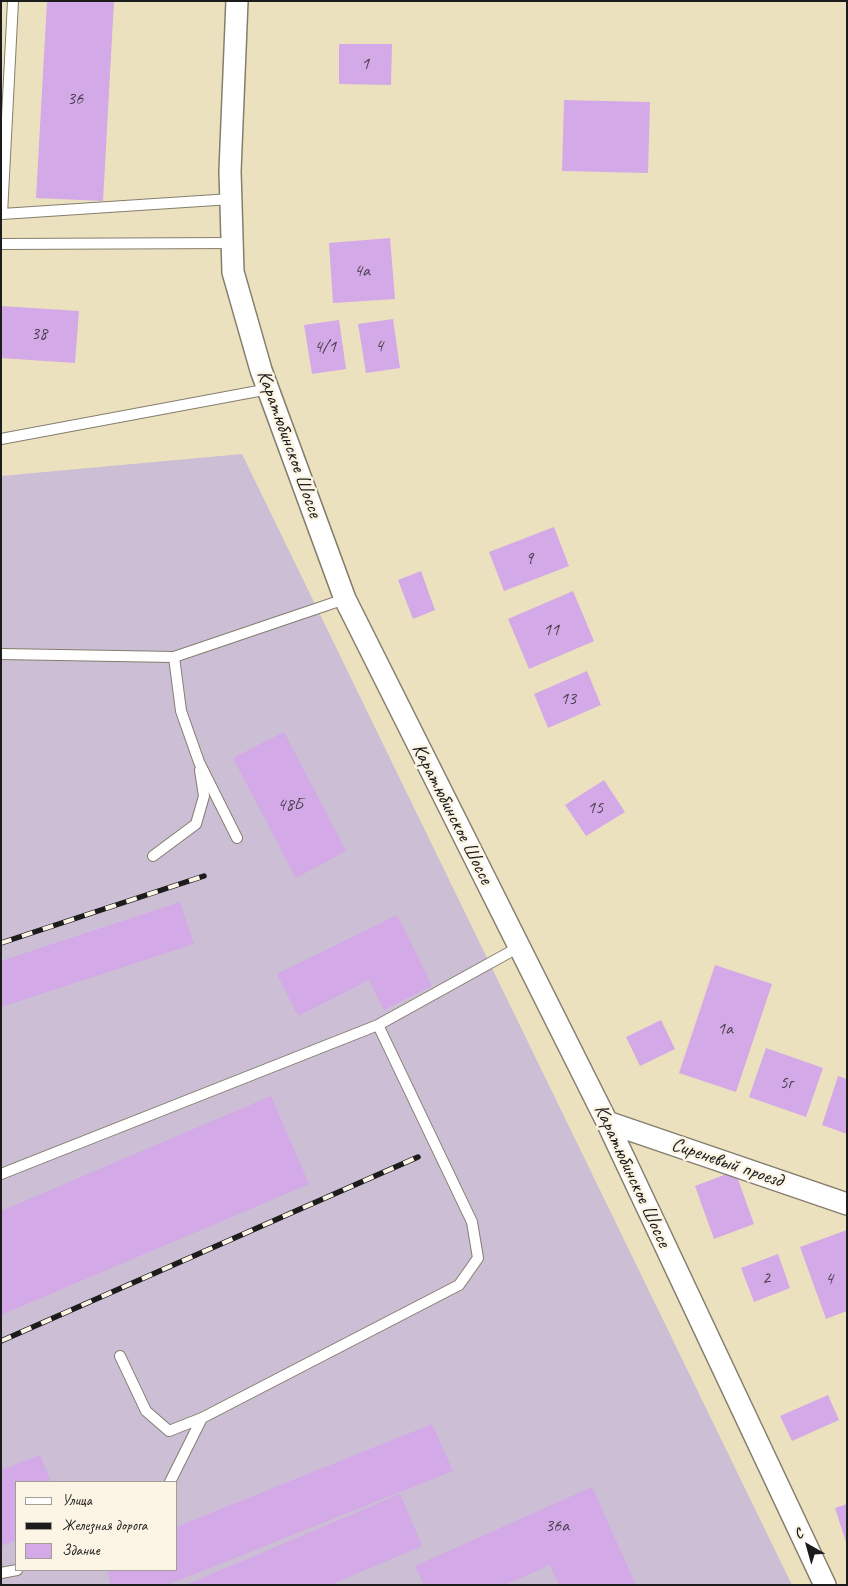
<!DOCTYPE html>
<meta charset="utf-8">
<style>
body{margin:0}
#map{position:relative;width:848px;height:1586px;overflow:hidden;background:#ece1be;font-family:Caveat,sans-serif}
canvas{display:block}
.frame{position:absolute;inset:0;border:2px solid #1c1c1c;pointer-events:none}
.legend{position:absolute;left:15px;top:1481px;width:162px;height:90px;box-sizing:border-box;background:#fcf5e5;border:1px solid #a29e95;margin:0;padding:6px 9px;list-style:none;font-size:15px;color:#1c1c1c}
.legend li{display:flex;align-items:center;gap:10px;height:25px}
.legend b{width:25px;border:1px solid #a29e95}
.north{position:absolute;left:783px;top:1521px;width:50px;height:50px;-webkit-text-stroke:4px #fcf5e5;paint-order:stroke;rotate:322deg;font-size:14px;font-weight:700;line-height:20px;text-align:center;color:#1c1c1c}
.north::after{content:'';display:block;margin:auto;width:18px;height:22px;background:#1c1c1c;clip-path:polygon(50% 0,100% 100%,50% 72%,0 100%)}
</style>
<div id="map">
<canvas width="848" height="1586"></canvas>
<div class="frame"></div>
<ul class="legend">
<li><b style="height:6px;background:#fff"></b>Улица</li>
<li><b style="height:6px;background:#1c1c1c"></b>Железная дорога</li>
<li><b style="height:14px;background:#d3a9e7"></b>Здание</li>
</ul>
<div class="north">С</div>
</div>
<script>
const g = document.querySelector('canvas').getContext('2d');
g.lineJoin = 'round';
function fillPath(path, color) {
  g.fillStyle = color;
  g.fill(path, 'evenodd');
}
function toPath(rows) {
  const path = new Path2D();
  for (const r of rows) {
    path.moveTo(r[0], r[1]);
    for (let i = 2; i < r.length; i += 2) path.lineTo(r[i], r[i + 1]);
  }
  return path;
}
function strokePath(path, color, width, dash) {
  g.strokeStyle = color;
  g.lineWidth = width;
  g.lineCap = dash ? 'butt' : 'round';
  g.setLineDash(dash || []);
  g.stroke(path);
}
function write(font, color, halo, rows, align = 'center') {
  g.font = font + ' Caveat,sans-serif';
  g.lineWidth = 5;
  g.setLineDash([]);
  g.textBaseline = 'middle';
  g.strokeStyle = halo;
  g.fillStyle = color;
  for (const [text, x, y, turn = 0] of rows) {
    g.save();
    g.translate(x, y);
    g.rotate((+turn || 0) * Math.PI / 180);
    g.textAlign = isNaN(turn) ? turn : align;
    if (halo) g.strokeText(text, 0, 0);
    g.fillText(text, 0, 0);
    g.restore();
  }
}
const industrial = toPath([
 [242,454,792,1585,1,1585,1,476],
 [16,1482,176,1482,176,1570,16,1570]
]);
const building = toPath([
 [47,1,114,1,103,201,36,198],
 [339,44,392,44,391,85,339,84],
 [564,100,650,102,648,173,562,171],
 [390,238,395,299,333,303,329,243],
 [1,306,79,311,75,363,1,358],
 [393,319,400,368,366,373,358,324],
 [339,320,346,369,312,374,304,325],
 [554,527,569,566,504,591,489,552],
 [421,571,435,610,413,619,398,580],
 [573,591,594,641,529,669,508,619],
 [587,671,601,705,548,728,534,694],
 [284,732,346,851,296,878,233,758],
 [604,780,625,812,586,836,565,805],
 [180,902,194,944,1,1007,1,961],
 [397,915,432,986,384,1010,369,980,298,1016,277,974],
 [715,965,772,984,736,1092,679,1073],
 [661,1020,675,1049,640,1066,626,1037],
 [766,1048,823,1068,806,1117,749,1097],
 [838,1076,847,1079,847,1134,822,1125],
 [271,1096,309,1184,1,1315,1,1211],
 [735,1171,754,1224,714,1239,695,1186],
 [847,1230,847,1311,826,1319,800,1247],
 [778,1254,790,1288,754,1302,741,1268],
 [828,1395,839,1420,792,1441,780,1416],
 [432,1424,453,1471,167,1585,111,1585,107,1570,176,1570,176,1527],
 [40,1455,51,1482,16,1482,16,1540,1,1546,1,1470],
 [592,1487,636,1585,559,1585,550,1565,505,1585,424,1585,415,1566],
 [400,1494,422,1546,330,1585,186,1585],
 [847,1504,847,1542,846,1542,835,1508]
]);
const lane = toPath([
 [13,1,2,214,231,199],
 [1,244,233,243],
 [1,439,269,389],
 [1,654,174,657,345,599],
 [174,657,181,711,199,762,237,838],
 [153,856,196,824,204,796,200,770],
 [1,1174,378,1025,519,947],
 [120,1356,146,1411,169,1431,202,1418,459,1285,478,1258,472,1222,378,1025],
 [170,1482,202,1418],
 [1,1573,17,1570]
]);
const street = toPath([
 [237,1,230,171,233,272,261,370,345,599,607,1122,825,1585],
 [607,1122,847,1204]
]);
const rail = toPath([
 [1,943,204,876],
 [1,1341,418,1157]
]);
const numberNames = [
 ["1",365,64],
 ["36",75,99],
 ["4а",362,271],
 ["38",39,334],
 ["4",379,346],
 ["4/1",325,347],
 ["9",529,559],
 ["11",551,630],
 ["13",568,699],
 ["48Б",290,805],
 ["15",595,808],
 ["1а",725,1029],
 ["5г",786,1083],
 ["2",766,1278],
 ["4",829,1279],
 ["36а",557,1526]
];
const streetNames = [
 ["Каратюбинское Шоссе",289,444,70],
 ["Каратюбинское Шоссе",452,814,63],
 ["Сиреневый проезд",727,1163,19],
 ["Каратюбинское Шоссе",632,1176,65]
];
fillPath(industrial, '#ccbed4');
fillPath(building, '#d3a9e7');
strokePath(lane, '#847e6d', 12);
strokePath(street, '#847e6d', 24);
strokePath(lane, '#fff', 10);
strokePath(street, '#fff', 21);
strokePath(rail, '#1c1c1c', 5.5);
strokePath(rail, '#fcf5e5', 4, [11]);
write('18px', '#4a3f4f', null, numberNames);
write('20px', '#1c1c1c', '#fcf5e5', streetNames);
</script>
